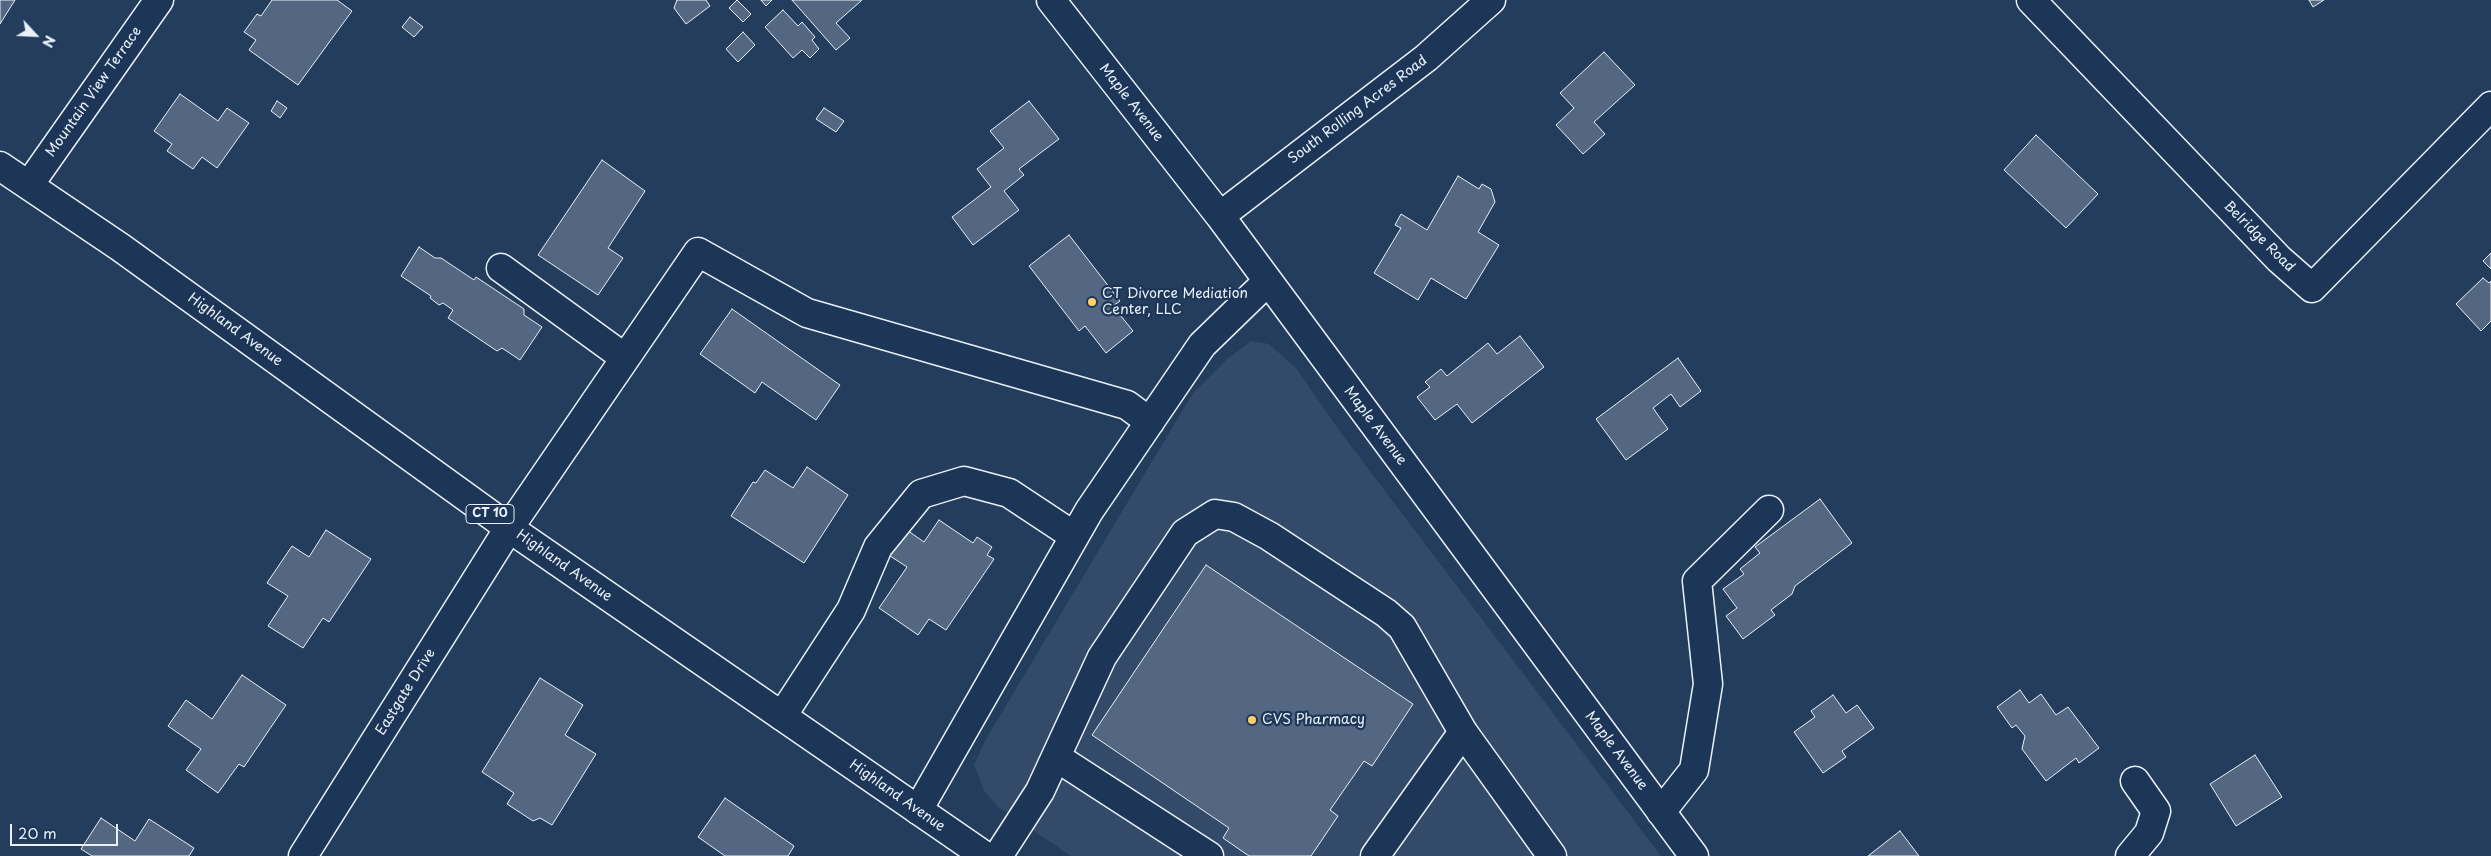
<!DOCTYPE html>
<style>
body{margin:0}
#map{position:relative;width:2491px;height:856px;overflow:hidden;background:#253d5d;font-family:"Playpen Sans",sans-serif}
canvas{display:block}
.north{position:absolute;left:10px;top:10px;width:50px;height:50px;-webkit-text-stroke:4px #1d3557;paint-order:stroke;rotate:115deg;font-size:14px;font-weight:700;line-height:20px;text-align:center;color:#e8f1f8}
.north::after{content:'';display:block;margin:auto;width:18px;height:22px;background:#e8f1f8;clip-path:polygon(50% 0,100% 100%,50% 72%,0 100%)}
.scale{position:absolute;left:10px;top:824px;width:108px;height:22px;box-sizing:border-box;border:2px solid #e8f1f8;border-top:0;padding-left:6px;font-size:15px;line-height:18px;white-space:nowrap;color:#e8f1f8;-webkit-text-stroke:4px #1d3557;paint-order:stroke}
</style>
<div id="map">
<canvas width="2491" height="856"></canvas>
<div class="north">N</div>
<div class="scale">20 m</div>
</div>
<script>
const g = document.querySelector('canvas').getContext('2d');
g.lineJoin = 'round';
function fillPath(path, color) {
  g.fillStyle = color;
  g.fill(path, 'evenodd');
}
function toPath(rows) {
  const path = new Path2D();
  for (const r of rows) {
    path.moveTo(r[0], r[1]);
    for (let i = 2; i < r.length; i += 2) path.lineTo(r[i], r[i + 1]);
  }
  return path;
}
function strokePath(path, color, width, dash) {
  g.strokeStyle = color;
  g.lineWidth = width;
  g.lineCap = dash ? 'butt' : 'round';
  g.setLineDash(dash || []);
  g.stroke(path);
}
function write(font, color, halo, rows, align = 'center') {
  g.font = font + ' "Playpen Sans",sans-serif';
  g.lineWidth = 4.5;
  g.setLineDash([]);
  g.textBaseline = 'middle';
  g.strokeStyle = halo;
  g.fillStyle = color;
  for (const [text, x, y, turn = 0] of rows) {
    g.save();
    g.translate(x, y);
    g.rotate((+turn || 0) * Math.PI / 180);
    g.textAlign = isNaN(turn) ? turn : align;
    if (halo) g.strokeText(text, 0, 0);
    g.fillText(text, 0, 0);
    g.restore();
  }
}
const built = toPath([
 [1251,341,1269,344,1296,368,1339,430,1661,856,1071,856,997,806,985,792,974,765,986,739,1193,393,1227,359]
]);
const building = toPath([
 [0,0,15,0,0,24,0,0],
 [272,0,337,0,352,11,298,85,249,50,256,40,244,32,257,14,261,16,272,0],
 [677,0,706,0,710,6,686,24,674,8,677,0],
 [737,0,751,14,743,22,729,8,737,0],
 [761,0,772,0,766,6,761,0],
 [792,0,862,0,836,23,850,38,836,50,792,0],
 [2309,0,2324,0,2313,7,2309,0],
 [783,10,798,26,802,22,815,37,812,40,819,49,810,58,802,50,793,58,765,27,783,10],
 [410,17,423,27,414,37,402,27,410,17],
 [743,32,755,45,738,62,726,49,743,32],
 [1604,52,1635,85,1594,122,1605,134,1583,154,1556,125,1574,108,1560,93,1604,52],
 [180,94,218,121,227,108,249,123,217,168,202,157,193,169,167,151,172,144,154,131,180,94],
 [277,101,287,108,280,118,271,111,277,101],
 [1029,101,1059,139,1019,169,1024,175,1004,191,1019,210,973,245,952,217,991,187,977,169,1004,148,990,131,1029,101],
 [824,108,844,121,836,132,816,119,824,108],
 [2036,135,2098,194,2066,228,2004,170,2036,135],
 [602,160,645,191,608,248,623,258,598,295,538,255,602,160],
 [1458,176,1479,189,1482,184,1491,189,1495,202,1478,232,1499,245,1466,299,1431,278,1418,300,1374,273,1401,228,1395,225,1401,214,1427,230,1458,176],
 [1069,235,1120,301,1113,306,1133,331,1106,353,1085,326,1079,331,1029,266,1069,235],
 [419,247,435,258,441,258,474,280,476,277,524,309,524,315,542,327,520,360,502,348,497,351,448,318,453,310,443,303,439,305,430,298,431,296,401,276,419,247],
 [2491,253,2491,269,2483,261,2491,253],
 [2483,278,2489,283,2491,281,2491,321,2481,331,2456,304,2483,278],
 [732,309,840,385,816,420,762,382,755,393,700,354,732,309],
 [1520,336,1544,367,1472,423,1457,404,1435,420,1417,397,1430,387,1425,382,1441,369,1447,376,1488,343,1497,354,1520,336],
 [1678,358,1701,391,1680,407,1671,394,1653,408,1668,429,1626,460,1596,419,1678,358],
 [807,467,848,495,804,563,731,516,753,482,756,483,765,470,793,488,807,467],
 [1820,499,1852,543,1795,586,1792,594,1771,610,1775,615,1743,639,1726,616,1737,608,1723,589,1744,574,1740,569,1760,553,1755,547,1820,499],
 [939,520,973,543,977,537,992,547,987,555,994,559,946,630,929,619,918,635,879,608,907,567,887,554,904,528,924,542,939,520],
 [326,530,371,559,329,622,323,618,303,648,268,626,288,596,267,583,292,546,309,557,326,530],
 [1206,565,1413,704,1372,766,1364,761,1330,810,1338,816,1311,856,1249,856,1223,838,1229,828,1092,735,1206,565],
 [242,675,286,705,244,767,239,764,218,793,186,770,201,749,168,726,186,700,212,719,242,675],
 [540,678,583,705,565,735,596,754,552,825,540,818,533,821,507,804,514,793,482,772,540,678],
 [2020,690,2029,703,2041,694,2056,715,2068,707,2099,748,2079,763,2076,758,2046,781,2022,749,2025,736,2016,725,2012,728,1997,707,2020,690],
 [1833,695,1846,713,1857,705,1874,728,1842,751,1846,757,1823,773,1794,732,1815,717,1811,711,1833,695],
 [2255,755,2282,797,2236,826,2210,784,2255,755],
 [725,798,794,846,788,856,725,856,698,837,725,798],
 [101,818,135,841,149,819,194,848,189,856,92,856,81,849,101,818],
 [1900,831,1919,856,1868,856,1900,831]
]);
const minor = toPath([
 [1051,0,1220,216,1694,856],
 [2031,0,2279,259,2312,288,2491,106],
 [29,185,159,0],
 [1220,216,1426,58,1491,0],
 [501,268,625,358],
 [782,716,851,610,878,547,921,494,964,481,1009,493,1074,536],
 [1056,757,1209,856],
 [918,810,1089,511,1202,345,1268,281],
 [1661,812,1694,770,1708,684,1697,581,1769,510],
 [303,856,509,528,698,252,807,313,1127,405,1150,422],
 [998,856,1040,791,1102,657,1185,533,1215,514,1234,517,1269,536,1386,613,1402,627,1463,732,1552,856],
 [1375,856,1463,732],
 [2130,856,2149,833,2156,811,2135,781]
]);
const highway = toPath([
 [0,166,120,247,509,528,985,856]
]);
const markers = [
 [1092,302,5,"#ffd166"],
 [1252,720,5,"#ffd166"]
];
const shields = [
 [490,514,48]
];
const shieldNames = [
 ["CT 10",490,514]
];
const streetNames = [
 ["Mountain View Terrace",94,92,-55],
 ["Maple Avenue",1131,103,52],
 ["South Rolling Acres Road",1358,110,-37],
 ["Belridge Road",2259,237,45],
 ["Highland Avenue",235,330,36],
 ["Maple Avenue",1375,426,53],
 ["Highland Avenue",564,566,35],
 ["Eastgate Drive",406,692,-58],
 ["Maple Avenue",1616,751,53],
 ["Highland Avenue",897,796,35]
];
const poiNames = [
 ["CT Divorce Mediation",1102,294],
 ["Center, LLC",1102,310],
 ["CVS Pharmacy",1262,720]
];
fillPath(built, '#334a68');
fillPath(building, '#536782');
strokePath(building, '#e8f1f8', 1);
strokePath(minor, '#e8f1f8', 31);
strokePath(highway, '#e8f1f8', 31);
strokePath(minor, '#1d3557', 28);
strokePath(highway, '#1d3557', 28);
for (const [x, y, r, color] of markers) {
  const dot = new Path2D();
  dot.arc(x, y, r, 0, 2 * Math.PI);
  g.fillStyle = color;
  g.fill(dot);
  strokePath(dot, '#1d3557', 2);
}
for (const [x, y, w] of shields) {
  const box = new Path2D();
  box.roundRect(x - w / 2, y - 9.5, w, 19, 4);
  g.fillStyle = '#1d3557';
  g.fill(box);
  strokePath(box, '#e8f1f8', 1);
}
write('bold 12px', '#e8f1f8', null, shieldNames);
write('14px', '#e8f1f8', '#1d3557', streetNames);
write('14px', '#e8f1f8', '#1d3557', poiNames, 'left');
</script>
